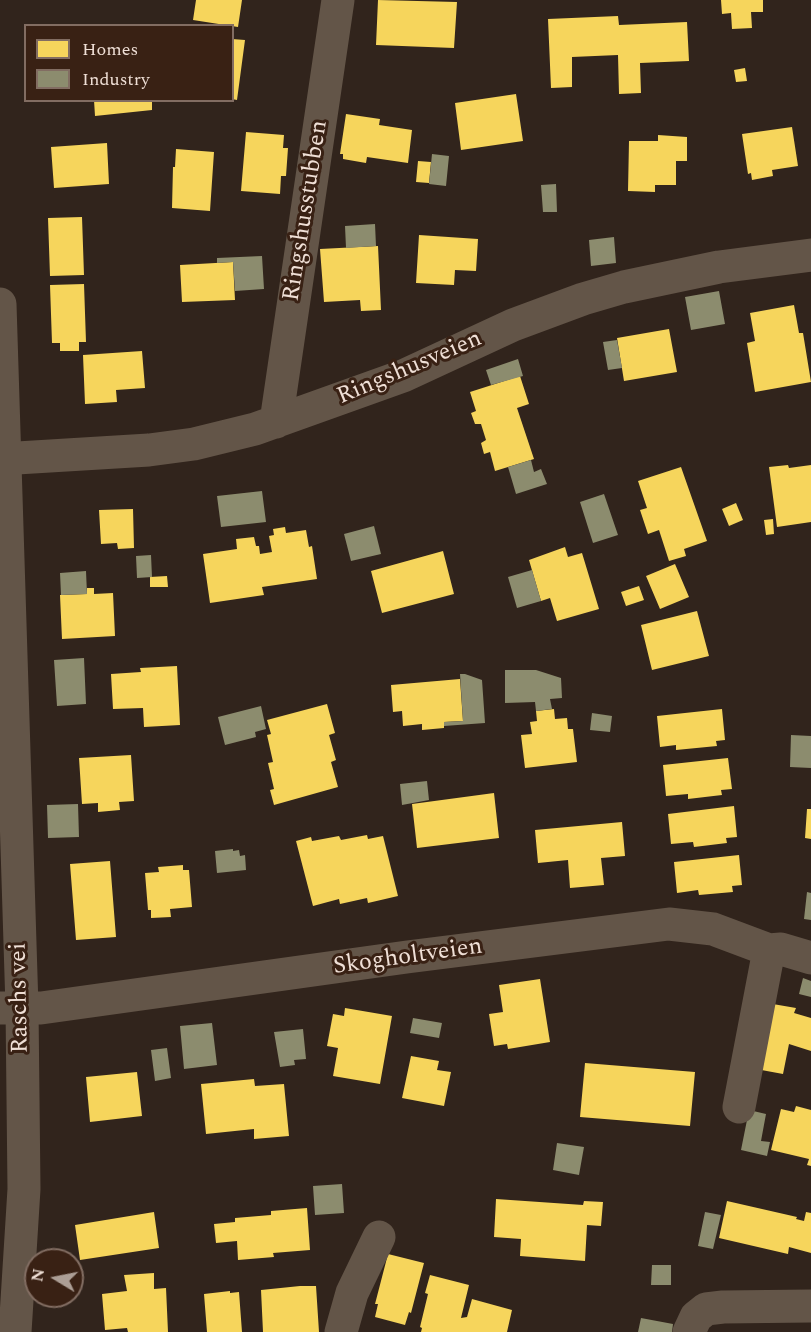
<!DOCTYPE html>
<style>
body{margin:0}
#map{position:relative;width:811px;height:1332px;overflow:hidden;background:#31241c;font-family:Spectral,serif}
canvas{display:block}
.legend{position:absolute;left:24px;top:24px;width:210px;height:78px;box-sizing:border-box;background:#392114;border:2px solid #826d62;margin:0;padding:8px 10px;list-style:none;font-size:18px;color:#efdfd6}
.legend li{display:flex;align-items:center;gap:12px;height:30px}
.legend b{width:30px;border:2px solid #826d62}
.north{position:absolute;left:24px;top:1248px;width:60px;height:60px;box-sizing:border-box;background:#392114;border:2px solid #826d62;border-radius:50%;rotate:280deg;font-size:16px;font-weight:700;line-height:24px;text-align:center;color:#efdfd6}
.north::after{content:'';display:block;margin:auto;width:21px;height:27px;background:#ac9e95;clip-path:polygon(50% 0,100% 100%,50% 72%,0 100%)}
</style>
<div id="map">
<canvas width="811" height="1332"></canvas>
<ul class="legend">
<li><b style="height:16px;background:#f6d55c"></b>Homes</li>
<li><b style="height:16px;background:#8c8c6e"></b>Industry</li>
</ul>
<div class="north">N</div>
</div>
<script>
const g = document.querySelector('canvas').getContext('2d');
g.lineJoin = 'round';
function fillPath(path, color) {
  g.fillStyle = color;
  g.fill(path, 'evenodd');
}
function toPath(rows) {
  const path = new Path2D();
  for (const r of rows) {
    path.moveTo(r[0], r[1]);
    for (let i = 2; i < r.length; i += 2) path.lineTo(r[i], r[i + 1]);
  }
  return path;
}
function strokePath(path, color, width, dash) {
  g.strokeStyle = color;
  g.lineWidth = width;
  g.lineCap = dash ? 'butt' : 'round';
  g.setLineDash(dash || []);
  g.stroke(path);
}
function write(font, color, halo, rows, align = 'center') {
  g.font = font + ' Spectral,serif';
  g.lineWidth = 6;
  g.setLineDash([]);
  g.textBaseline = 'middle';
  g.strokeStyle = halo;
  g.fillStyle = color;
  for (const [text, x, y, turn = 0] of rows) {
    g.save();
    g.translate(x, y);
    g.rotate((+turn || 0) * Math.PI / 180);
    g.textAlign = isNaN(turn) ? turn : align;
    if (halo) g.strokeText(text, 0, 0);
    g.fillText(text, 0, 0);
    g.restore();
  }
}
const homes = toPath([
 [196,0,242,0,238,27,193,20],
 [378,0,457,2,454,48,376,45],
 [721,0,763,0,763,12,751,12,752,28,732,29,731,13,722,14],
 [618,16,619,25,687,22,689,61,640,63,641,93,619,94,618,55,572,57,572,87,551,88,548,19],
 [232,39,245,40,237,100,232,99],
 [745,68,747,81,736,82,734,70],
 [516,94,523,141,461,150,455,103],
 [94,100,152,100,152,110,95,116],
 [346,114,380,119,379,125,412,130,408,163,367,157,366,163,343,159,343,154,340,154],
 [792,127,798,166,772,170,773,176,752,180,751,173,748,174,742,134],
 [246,132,284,135,283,148,288,148,286,176,281,176,280,194,241,191],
 [658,135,687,137,687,161,676,161,676,185,655,185,655,192,628,191,629,141,658,141],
 [107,143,109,184,54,188,51,147],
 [176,149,214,152,210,211,172,208,173,167,175,167],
 [418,161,431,162,429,183,416,182],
 [82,217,84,275,50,276,48,218],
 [419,235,478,239,476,271,455,270,454,285,416,283],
 [378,246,381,310,361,311,360,300,324,302,320,249],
 [233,262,235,300,182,302,180,265],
 [84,284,86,342,79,342,79,351,60,351,60,343,52,343,50,285],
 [794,305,799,333,803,333,811,382,755,392,747,343,755,341,750,313],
 [669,329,677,372,624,381,617,338],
 [142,351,145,388,116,390,117,402,85,404,83,355],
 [520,376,529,404,517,408,534,459,495,471,490,452,484,454,481,443,486,440,481,424,475,424,471,413,476,411,470,392],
 [788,465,789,468,811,465,811,522,777,527,769,467],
 [681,467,707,541,684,549,686,556,669,561,659,530,648,534,640,510,647,508,638,481],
 [736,503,743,520,729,526,722,509],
 [133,509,134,548,118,549,117,543,101,544,99,510],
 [773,519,774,534,766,535,764,520],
 [285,527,286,533,306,530,309,547,312,546,317,579,262,587,264,595,210,603,203,554,237,549,236,539,254,537,256,546,259,546,260,554,272,552,269,536,274,535,273,529],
 [565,547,568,557,582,553,599,609,557,621,550,598,541,601,529,560],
 [443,551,454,594,382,613,371,571],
 [675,564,689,597,660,609,646,576],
 [167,576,168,587,150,587,150,577],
 [639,586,644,600,626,606,621,592],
 [87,588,94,588,94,594,113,593,115,636,62,639,60,595,87,594],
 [697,611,709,656,652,670,641,625],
 [177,666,180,725,144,727,143,708,113,709,111,674,141,672,140,668],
 [460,679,463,721,444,722,444,728,422,730,422,724,403,726,402,711,393,712,391,685],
 [327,704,335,733,329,735,336,760,331,762,338,787,274,805,270,790,274,789,268,763,273,762,267,735,271,734,267,720],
 [554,709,555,719,567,718,568,729,573,729,577,762,525,768,521,735,532,734,530,722,537,721,536,711],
 [722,709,725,740,716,741,717,746,676,750,676,745,660,747,657,716],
 [131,755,134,801,119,802,120,810,98,812,98,803,82,804,79,758],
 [728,758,732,789,721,790,722,795,688,799,688,794,666,796,663,765],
 [494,793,499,838,417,848,412,804],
 [734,806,737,837,726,838,727,843,694,847,693,842,671,844,668,814],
 [807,809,811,809,811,839,805,838],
 [622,822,625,856,601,858,604,885,570,888,568,860,538,863,535,830],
 [367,835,368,839,383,836,398,896,368,903,367,898,340,904,339,899,313,906,296,841,311,837,312,841,339,836,341,840],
 [739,855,742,885,732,886,733,892,699,895,698,890,677,893,674,862],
 [110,861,116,937,76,940,70,864],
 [183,865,183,870,189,870,192,907,170,909,171,917,151,918,151,910,148,910,145,873,159,872,158,867],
 [540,979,550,1042,508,1049,507,1044,494,1046,489,1014,503,1012,499,985],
 [767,1003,796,1008,794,1013,811,1018,811,1051,789,1044,783,1074,756,1069],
 [345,1008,392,1016,380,1084,333,1076,338,1048,327,1046,333,1014,344,1016],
 [411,1056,439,1061,437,1070,451,1072,444,1106,402,1098],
 [585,1063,695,1072,690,1126,580,1117],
 [137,1072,142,1116,90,1122,86,1077],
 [254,1079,255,1086,284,1084,289,1136,254,1139,254,1129,206,1134,201,1084],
 [796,1106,811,1110,811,1166,807,1165,809,1159,771,1150,781,1109,794,1112],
 [496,1199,583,1205,584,1201,603,1202,601,1226,587,1225,585,1261,520,1256,521,1239,494,1237],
 [727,1201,797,1217,796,1219,804,1221,806,1212,811,1213,811,1253,789,1247,788,1254,719,1238],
 [307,1208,310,1250,273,1253,274,1257,238,1260,237,1241,216,1243,214,1224,235,1222,235,1218,271,1215,271,1211],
 [154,1212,159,1248,80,1260,75,1225],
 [388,1254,424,1263,411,1313,409,1312,405,1325,375,1317,378,1304,375,1304],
 [154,1273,154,1289,166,1288,168,1332,128,1332,127,1328,105,1330,102,1294,127,1291,124,1275],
 [430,1275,469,1285,461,1318,467,1317,472,1299,512,1310,507,1332,421,1332,422,1328,420,1327,428,1294,425,1293],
 [300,1286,316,1286,319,1332,263,1332,261,1290],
 [230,1291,230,1293,239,1292,242,1332,207,1332,204,1294]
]);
const industry = toPath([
 [432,154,449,156,446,186,429,184],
 [556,184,557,212,543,212,541,185],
 [375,224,376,246,346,248,345,226],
 [614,237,616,263,591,266,589,240],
 [262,256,264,289,235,291,233,262,217,263,217,258],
 [719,291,725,324,691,330,685,297],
 [617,340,622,368,608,370,603,342],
 [518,359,523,376,491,385,486,370],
 [531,460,534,472,541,469,547,484,516,494,508,467],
 [262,491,266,522,221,527,217,496],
 [604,494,618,535,593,543,580,502],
 [374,526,381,554,351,561,344,534],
 [151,555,152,577,137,578,136,556],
 [532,570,541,601,517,608,508,577],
 [86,571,87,594,61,595,60,573],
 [84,658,86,704,57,706,54,660],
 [505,670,536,670,561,678,562,698,550,699,552,709,536,711,535,702,505,703],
 [460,674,465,674,482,680,485,723,444,726,444,722,463,721],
 [261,706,266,729,255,732,256,737,225,745,218,717],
 [592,713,612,716,610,732,590,730],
 [791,735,811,736,811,768,790,767],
 [427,781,429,800,402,805,400,784],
 [78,804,79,837,48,838,47,805],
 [233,849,233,851,239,850,240,856,245,855,246,870,217,873,215,851],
 [807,892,811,893,811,920,804,919],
 [803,978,811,981,811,997,799,994],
 [413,1018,442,1023,439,1038,410,1033],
 [212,1023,217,1065,184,1069,180,1026],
 [303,1029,306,1059,294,1060,295,1065,280,1067,274,1032],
 [167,1048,171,1078,155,1081,151,1050],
 [749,1110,766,1114,761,1141,770,1142,767,1156,741,1150],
 [557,1143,584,1147,579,1175,553,1170],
 [342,1184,344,1213,315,1215,313,1186],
 [705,1212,721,1215,713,1249,698,1246],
 [652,1265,671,1265,671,1285,651,1285],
 [641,1318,673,1324,672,1332,638,1332]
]);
const minor = toPath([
 [0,304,22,1007,24,1189,15,1332],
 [276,422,338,0],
 [0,459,149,450,194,444,255,429,403,376,513,325,583,299,624,287,719,267,811,255],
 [2,1008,41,1008,407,957,669,924,713,929,769,950,781,949,811,958],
 [739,1107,769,950],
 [341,1332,352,1293,379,1237],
 [689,1332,696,1317,706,1309,723,1307,811,1306]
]);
const streetNames = [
 ["Ringshusstubben",307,211,-81],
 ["Ringshusveien",410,369,-23],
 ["Skogholtveien",408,958,-8],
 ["Raschs vei",21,998,-91]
];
fillPath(homes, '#f6d55c');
fillPath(industry, '#8c8c6e');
strokePath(minor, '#635548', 33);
write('24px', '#efdfd6', '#392114', streetNames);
</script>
